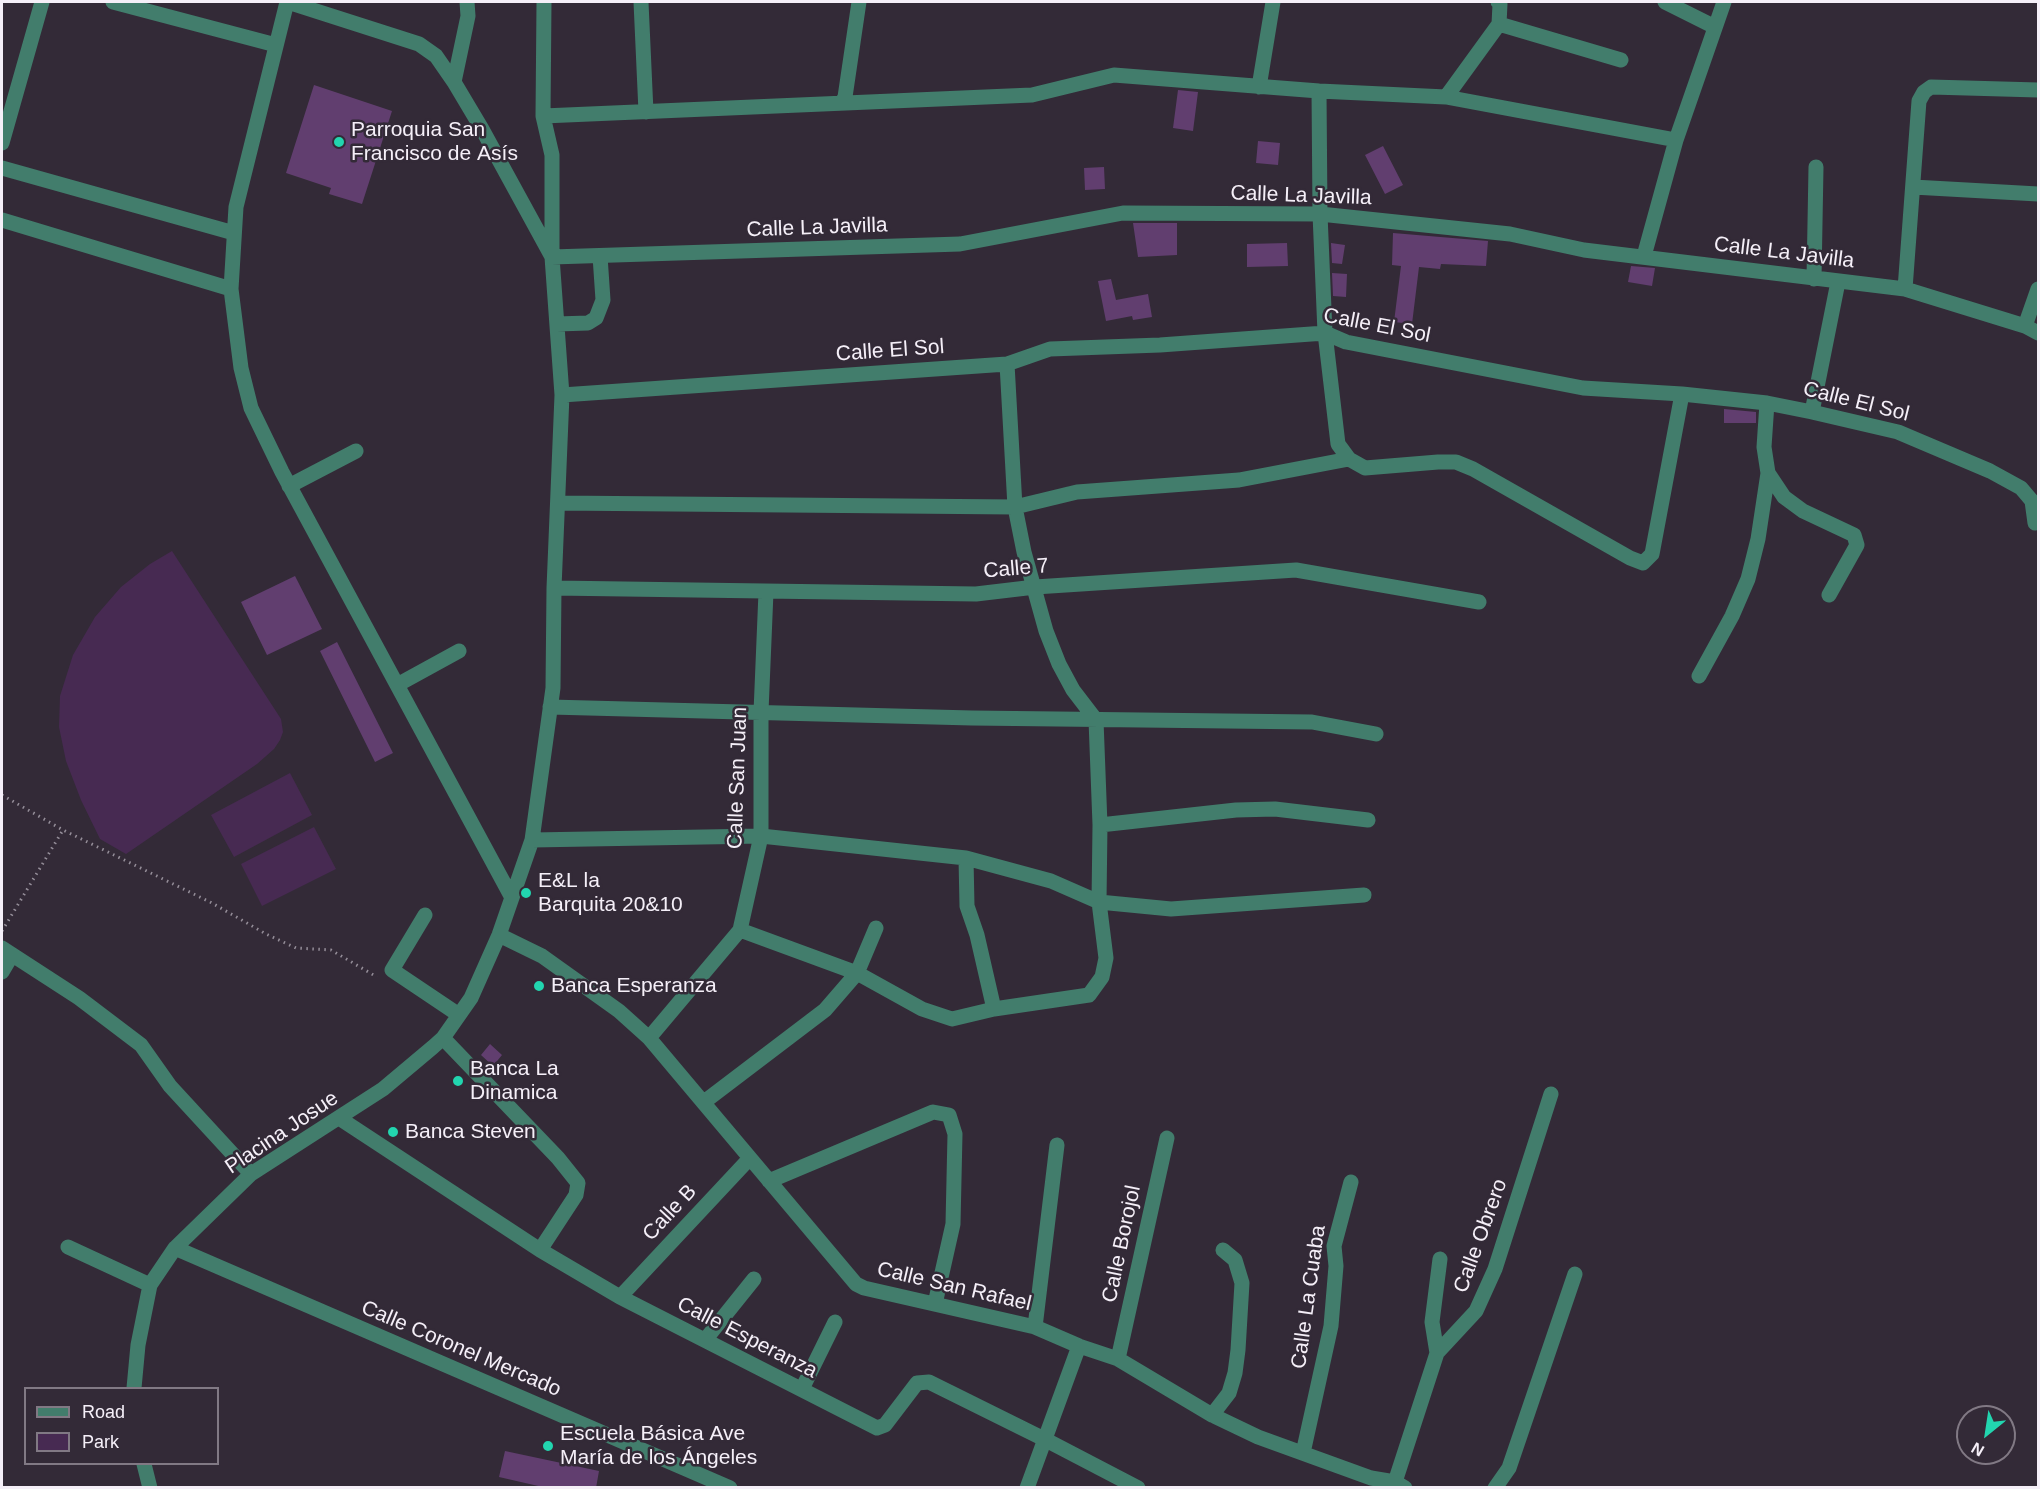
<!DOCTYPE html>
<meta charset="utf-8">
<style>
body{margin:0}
#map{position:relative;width:2040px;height:1489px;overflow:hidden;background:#332a37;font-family:Helvetica,sans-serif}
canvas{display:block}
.frame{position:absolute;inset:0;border:3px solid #f5eff8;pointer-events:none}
.legend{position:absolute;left:24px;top:1387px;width:195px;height:78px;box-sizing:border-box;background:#332a37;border:2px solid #817984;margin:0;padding:8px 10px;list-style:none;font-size:18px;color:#f5eff8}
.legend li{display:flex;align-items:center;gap:12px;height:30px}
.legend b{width:30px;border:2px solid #817984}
.north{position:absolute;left:1956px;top:1405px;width:60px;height:60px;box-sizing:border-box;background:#332a37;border:2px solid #817984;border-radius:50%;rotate:210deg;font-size:16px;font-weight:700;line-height:24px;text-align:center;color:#f5eff8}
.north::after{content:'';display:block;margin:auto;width:21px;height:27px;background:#22d5af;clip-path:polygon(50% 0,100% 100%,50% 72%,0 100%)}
</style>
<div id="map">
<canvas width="2040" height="1489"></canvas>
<div class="frame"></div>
<ul class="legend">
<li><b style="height:8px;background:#427d6c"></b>Road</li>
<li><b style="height:16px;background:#472a52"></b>Park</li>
</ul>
<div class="north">N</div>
</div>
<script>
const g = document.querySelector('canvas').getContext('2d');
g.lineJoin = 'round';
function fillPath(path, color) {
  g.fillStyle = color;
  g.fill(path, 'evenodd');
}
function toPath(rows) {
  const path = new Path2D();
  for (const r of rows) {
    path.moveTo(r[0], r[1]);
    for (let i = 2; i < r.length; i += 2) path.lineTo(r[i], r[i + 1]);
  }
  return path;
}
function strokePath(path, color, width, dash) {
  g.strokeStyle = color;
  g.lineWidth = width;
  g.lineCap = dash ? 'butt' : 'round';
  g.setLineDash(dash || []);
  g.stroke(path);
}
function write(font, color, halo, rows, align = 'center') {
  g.font = font + ' Helvetica,sans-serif';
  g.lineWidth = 5;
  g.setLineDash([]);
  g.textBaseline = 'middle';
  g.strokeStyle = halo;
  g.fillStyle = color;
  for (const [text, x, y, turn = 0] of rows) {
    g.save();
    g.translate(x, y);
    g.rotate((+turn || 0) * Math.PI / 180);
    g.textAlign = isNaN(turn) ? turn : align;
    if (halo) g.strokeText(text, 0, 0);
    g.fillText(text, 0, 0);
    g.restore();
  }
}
const green = toPath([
 [172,551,281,719,283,732,280,740,274,749,257,764,126,854,100,839,81,800,66,761,59,727,60,696,73,655,95,617,121,587,150,564],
 [290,773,312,815,234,857,211,815],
 [314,827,336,869,262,906,241,864]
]);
const building = toPath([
 [314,85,392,111,362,204,329,194,331,188,286,173],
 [1178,90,1198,92,1193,131,1173,128],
 [1258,141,1280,143,1278,165,1256,163],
 [1383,146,1403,185,1385,194,1365,155],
 [1104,167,1105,189,1085,190,1084,168],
 [1133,223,1177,223,1177,255,1138,257],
 [1393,233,1488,241,1486,266,1441,264,1440,269,1419,267,1412,324,1394,322,1401,266,1392,265],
 [1287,243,1288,266,1247,267,1247,244],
 [1331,243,1345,245,1342,264,1332,263],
 [1631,266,1655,268,1652,286,1628,282],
 [1332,273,1347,274,1346,297,1333,296],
 [1111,279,1116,300,1148,294,1152,317,1133,320,1132,316,1106,321,1098,281],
 [1724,409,1756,412,1756,423,1724,423],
 [295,576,322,629,267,655,241,602],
 [337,642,393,753,375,762,320,651],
 [490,1044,502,1055,493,1066,481,1055],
 [505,1451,599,1471,596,1488,547,1488,499,1477]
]);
const path = toPath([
 [2,795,63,830,212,903,266,934,296,948,331,950,377,977],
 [2,931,63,830]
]);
const minor = toPath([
 [113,2,276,45],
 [287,2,236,207,231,289,241,368,251,408,282,472,511,896],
 [544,2,543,116,552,155,552,257,960,244,1123,213,1320,214,1510,234,1584,250,1905,289,2025,326,2038,333],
 [641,2,646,112],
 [1665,2,1715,27],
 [1499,24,1621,60],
 [454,82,468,16,467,2],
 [1259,87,1273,2],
 [1319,91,1320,214,1325,333,1338,444,1349,459,1365,468,1438,462,1456,462,1473,469,1630,558,1643,563,1652,554,1682,394],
 [1446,97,1499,24,1500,4,1498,2],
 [842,102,845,97,859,2],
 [543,116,1032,95,1114,75,1319,91,1446,97,1676,140],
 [2,143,42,2],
 [2,168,234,233],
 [1913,187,2038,194],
 [2,220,231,289],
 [1644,256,1676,140,1724,2],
 [1814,279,1816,167],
 [1905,289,1919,101,1924,92,1931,87,2038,90],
 [557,324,588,323,596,318,603,300,600,256],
 [2025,326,2038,289],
 [562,395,1007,364,1050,349,1160,345,1325,333,1346,342,1583,388,1682,394,1767,403,1812,412,1898,432,1990,471,2021,488,2032,501,2035,523],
 [1767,403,1764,447,1768,473,1784,497,1803,511,1854,535,1857,545,1829,595],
 [1812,412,1838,282],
 [289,486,356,451],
 [558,503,1015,507,1077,492,1239,480,1349,459],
 [554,588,976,594,1035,587,1296,570,1479,602],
 [1699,676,1732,616,1748,579,1758,539,1768,473],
 [397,685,459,651],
 [550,707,972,718,1312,722,1376,734],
 [1100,825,1236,810,1275,809,1368,820],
 [532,840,761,836,966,858,1051,881,1099,902,1171,909,1364,895],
 [425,915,392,970,459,1015],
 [740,930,857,973,922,1009,952,1019,994,1009,977,935,967,906,966,858],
 [499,935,542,956,619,1011,649,1038,856,1284,864,1288,1035,1327,1079,1346,1118,1359,1212,1415,1258,1437,1371,1478,1395,1482,1405,1488],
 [2,948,79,998,141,1045,170,1086,251,1174],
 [2,972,12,955],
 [994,1009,1089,995,1102,977,1106,958,1099,902,1100,825,1096,720,1073,690,1059,664,1046,631,1024,552,1015,507,1007,364],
 [443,1038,558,1158,578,1183,576,1195,540,1250],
 [649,1038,740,930,761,836,761,712,766,592],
 [704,1102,825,1010,857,973,876,928],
 [339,1118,540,1250,620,1297,877,1428,885,1425,917,1383,929,1382,1046,1440,1138,1488],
 [769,1181,933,1112,949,1115,955,1134,953,1224,935,1304],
 [68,1247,150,1285],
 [175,1248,730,1488],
 [620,1297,750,1158],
 [1035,1327,1057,1145],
 [705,1340,754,1279],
 [1437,1353,1432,1322,1440,1259],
 [1118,1359,1167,1138],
 [134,1388,138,1345,150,1285,175,1248,251,1174,383,1089,433,1047,443,1038,471,998,499,935,532,840,553,688,554,588,562,395,552,257,482,129,454,82,436,56,419,44,288,2],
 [802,1389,835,1322],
 [1212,1415,1229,1393,1235,1373,1238,1350,1242,1283,1235,1260,1223,1250],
 [1303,1453,1331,1326,1336,1266,1334,1246,1351,1182],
 [144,1464,150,1488],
 [1395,1482,1437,1353,1476,1311,1495,1269,1551,1094],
 [1027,1488,1079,1346],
 [1495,1488,1509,1468,1575,1274]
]);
const markers = [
 [339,142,6,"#22d5af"],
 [526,893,6,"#22d5af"],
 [539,986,6,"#22d5af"],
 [458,1081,6,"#22d5af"],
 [393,1132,6,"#22d5af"],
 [548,1446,6,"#22d5af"]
];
const poiNames = [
 ["Parroquia San",351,130],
 ["Francisco de Asís",351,154],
 ["E&L la",538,881],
 ["Barquita 20&10",538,905],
 ["Banca Esperanza",551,986],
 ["Banca La",470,1069],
 ["Dinamica",470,1093],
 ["Banca Steven",405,1132],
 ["Escuela Básica Ave",560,1434],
 ["María de los Ángeles",560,1458]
];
const streetNames = [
 ["Calle La Javilla",1301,196,2],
 ["Calle La Javilla",817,228,-2],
 ["Calle La Javilla",1784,253,7],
 ["Calle El Sol",1377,326,11],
 ["Calle El Sol",890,351,-4],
 ["Calle El Sol",1856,402,14],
 ["Calle 7",1016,569,-5],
 ["Calle San Juan",738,778,-88],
 ["Placina Josue",282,1133,-34],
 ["Calle B",670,1213,-47],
 ["Calle Obrero",1481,1236,-70],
 ["Calle Borojol",1122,1244,-78],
 ["Calle San Rafael",954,1287,13],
 ["Calle La Cuaba",1309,1297,-82],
 ["Calle Esperanza",747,1338,27],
 ["Calle Coronel Mercado",461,1349,23]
];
fillPath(green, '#472a52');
fillPath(building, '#613e6f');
strokePath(path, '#958e99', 3, [1.5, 4.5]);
strokePath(minor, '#427d6c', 15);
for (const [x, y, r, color] of markers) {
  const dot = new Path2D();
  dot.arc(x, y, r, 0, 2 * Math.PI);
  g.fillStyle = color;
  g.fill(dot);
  strokePath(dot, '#332a37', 2);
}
write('21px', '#f5eff8', '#332a37', poiNames, 'left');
write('21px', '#f5eff8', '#332a37', streetNames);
</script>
